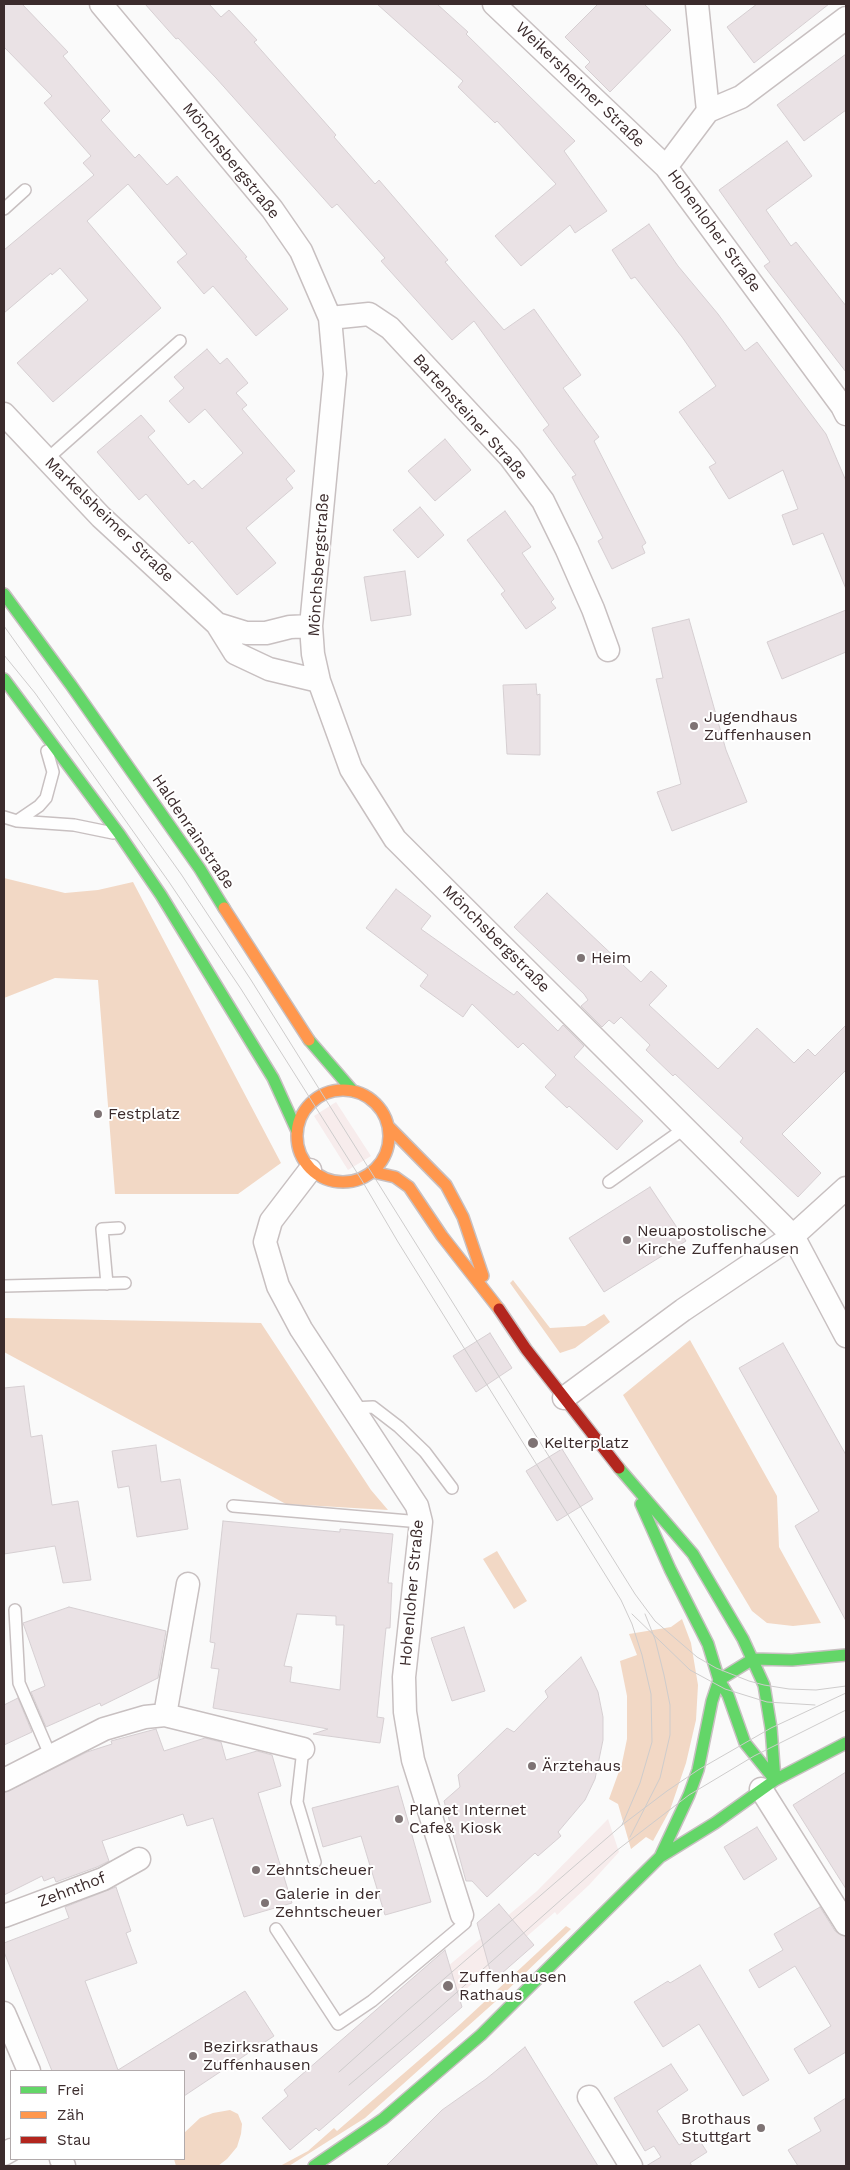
<!DOCTYPE html>
<meta charset="utf-8">
<style>
body{margin:0}
#map{position:relative;width:850px;height:2170px;overflow:hidden;background:#fafafa;font-family:"Work Sans",sans-serif}
canvas{display:block}
.frame{position:absolute;inset:0;border:5px solid #3b2b2c;pointer-events:none}
.legend{position:absolute;left:10px;top:2070px;width:175px;height:90px;box-sizing:border-box;background:#fff;border:1px solid #b1aaab;margin:0;padding:6px 9px;list-style:none;font-size:15px;color:#3b2b2c}
.legend li{display:flex;align-items:center;gap:10px;height:25px}
.legend b{width:25px;border:1px solid #b1aaab}
</style>
<div id="map">
<canvas width="850" height="2170"></canvas>
<div class="frame"></div>
<ul class="legend">
<li><b style="height:6px;background:#63d668"></b>Frei</li>
<li><b style="height:6px;background:#ff974d"></b>Zäh</li>
<li><b style="height:6px;background:#b3261e"></b>Stau</li>
</ul>
</div>
<script>
const g = document.querySelector('canvas').getContext('2d');
g.lineJoin = 'round';
function fillPath(path, color) {
  g.fillStyle = color;
  g.fill(path, 'evenodd');
}
function toPath(rows) {
  const path = new Path2D();
  for (const r of rows) {
    if (r.length === 3) {
      path.moveTo(r[0] + r[2], r[1]);
      path.arc(r[0], r[1], r[2], 0, 2 * Math.PI);
      continue;
    }
    path.moveTo(r[0], r[1]);
    for (let i = 2; i < r.length; i += 2) path.lineTo(r[i], r[i + 1]);
  }
  return path;
}
function strokePath(path, color, width, dash) {
  g.strokeStyle = color;
  g.lineWidth = width;
  g.lineCap = dash ? 'butt' : 'round';
  g.setLineDash(dash || []);
  g.stroke(path);
}
function write(font, color, halo, rows, align = 'center') {
  g.font = font + ' "Work Sans",sans-serif';
  g.lineWidth = 4;
  g.setLineDash([]);
  g.textBaseline = 'middle';
  g.strokeStyle = halo;
  g.fillStyle = color;
  for (const [text, x, y, turn = 0] of rows) {
    g.save();
    g.translate(x, y);
    g.rotate((+turn || 0) * Math.PI / 180);
    g.textAlign = isNaN(turn) ? turn : align;
    if (halo) g.strokeText(text, 0, 0);
    g.fillText(text, 0, 0);
    g.restore();
  }
}
const built = toPath([
 [336,1102,371,1156,348,1170,314,1116],
 [608,1819,619,1852,589,1885,557,1915,555,1912,376,2067,357,2043,537,1891]
]);
const green = toPath([
 [4,878,65,893,98,890,133,882,281,1163,238,1194,115,1194,98,980,55,978,4,998],
 [513,1280,550,1328,585,1326,604,1314,610,1322,575,1348,560,1353,510,1283],
 [4,1318,261,1323,371,1490,388,1510,286,1504,4,1352],
 [690,1340,777,1496,779,1547,821,1623,793,1626,767,1623,752,1611,623,1395],
 [497,1551,527,1601,514,1609,483,1559],
 [682,1619,691,1643,698,1685,696,1720,686,1763,670,1810,653,1841,646,1837,631,1849,618,1804,609,1799,622,1763,627,1739,627,1696,620,1661,637,1655,629,1634,671,1627],
 [566,1926,571,1929,496,2001,365,2118,289,2166,280,2166,308,2151,334,2128,337,2131,454,2030],
 [230,2110,238,2114,242,2124,241,2134,237,2147,227,2159,218,2166,176,2166,174,2159,184,2159,184,2133,200,2118,213,2113]
]);
const building = toPath([
 [4,4,22,4,68,52,63,56,110,111,101,120,135,158,139,154,167,185,177,176,247,257,245,258,288,309,256,336,213,286,204,294,177,262,187,254,128,184,87,221,161,308,53,402,17,363,88,300,60,268,52,275,51,273,4,313,4,250,94,175,83,163,91,156,44,103,52,96,4,47,4,4],
 [145,4,209,4,221,17,229,10,257,40,254,42,336,135,334,137,375,184,379,180,448,260,445,262,504,330,534,309,581,375,563,388,599,437,594,441,646,543,642,546,645,553,612,569,598,541,603,538,572,477,576,475,543,430,549,425,474,321,452,340,381,261,385,258,337,204,332,208,216,78,178,38,176,39,145,4],
 [377,4,437,4,468,32,466,34,575,141,564,151,607,211,575,233,570,225,521,266,495,236,556,184,497,121,495,123,458,87,463,81,377,4],
 [598,4,644,4,671,30,610,92,585,67,590,62,565,37,598,4],
 [757,4,829,4,754,63,727,27,757,4],
 [846,54,846,110,804,141,777,105,846,54],
 [787,141,812,176,766,210,791,246,796,242,846,306,846,372,764,266,770,262,719,190,787,141],
 [649,224,678,266,718,314,745,351,757,342,826,434,846,481,846,589,823,533,793,545,782,515,798,509,783,470,729,499,709,467,716,463,679,412,716,386,682,337,635,277,631,279,612,250,649,224],
 [207,349,220,364,227,358,248,383,236,393,247,405,242,409,295,471,286,479,293,488,246,528,276,563,237,595,192,541,189,544,146,494,139,500,97,452,141,415,155,431,148,437,188,485,194,480,202,489,243,453,205,409,189,423,169,401,184,388,174,377,207,349],
 [445,439,471,470,435,501,408,471,445,439],
 [420,507,444,535,418,558,393,530,420,507],
 [505,511,531,547,522,553,554,599,551,602,556,608,526,629,501,594,505,591,467,540,505,511],
 [405,571,411,615,371,621,364,577,405,571],
 [846,610,846,652,782,679,767,642,846,610],
 [689,619,726,750,747,802,672,831,657,792,681,784,656,679,663,678,652,628,689,619],
 [536,684,537,695,540,694,540,755,507,754,503,685,536,684],
 [396,889,431,916,421,929,514,995,517,991,558,1031,563,1025,584,1046,574,1057,643,1121,617,1150,569,1106,567,1108,545,1087,556,1075,523,1043,518,1048,472,1004,463,1017,420,986,428,975,366,928,396,889],
 [547,893,641,982,651,971,667,986,649,1005,718,1069,757,1028,794,1063,808,1049,815,1056,846,1025,846,1070,782,1134,821,1173,798,1197,740,1142,743,1138,675,1074,673,1076,646,1050,650,1045,621,1017,614,1024,609,1020,602,1027,581,1006,588,1000,584,994,514,927,547,893],
 [650,1187,686,1241,604,1292,569,1238,650,1187],
 [490,1333,512,1368,476,1392,453,1356,490,1333],
 [783,1343,846,1455,846,1621,795,1526,819,1511,739,1368,783,1343],
 [24,1386,31,1437,42,1435,52,1505,78,1501,91,1580,63,1583,55,1546,4,1554,4,1388,24,1386],
 [156,1445,161,1482,180,1479,188,1529,137,1537,129,1486,118,1488,112,1451,156,1445],
 [562,1449,593,1499,557,1521,526,1471,562,1449],
 [223,1521,340,1532,340,1529,393,1534,388,1583,392,1583,390,1628,386,1628,377,1717,384,1718,380,1743,313,1734,328,1729,213,1708,219,1669,211,1668,215,1643,210,1642,223,1521],
 [297,1614,336,1616,336,1625,344,1625,340,1690,290,1682,292,1667,284,1666,297,1614],
 [69,1607,166,1631,158,1678,101,1706,100,1703,46,1727,31,1692,45,1686,23,1623,69,1607],
 [464,1627,485,1691,452,1701,431,1638,464,1627],
 [581,1657,598,1692,603,1717,603,1740,595,1779,585,1800,558,1832,561,1836,538,1856,535,1853,487,1897,472,1881,466,1881,444,1801,460,1787,458,1775,507,1728,514,1732,548,1697,545,1691,581,1657],
 [18,1698,32,1732,4,1745,4,1705,18,1698],
 [156,1729,164,1751,205,1738,221,1742,226,1760,257,1751,272,1755,281,1786,258,1793,292,1903,244,1917,213,1818,187,1826,183,1814,102,1841,109,1861,97,1867,56,1882,54,1877,44,1881,42,1876,4,1895,4,1793,87,1752,112,1744,111,1741,156,1729],
 [846,1772,846,1889,793,1805,846,1772],
 [398,1786,431,1902,385,1915,361,1836,323,1847,312,1808,398,1786],
 [757,1827,777,1859,744,1880,724,1847,757,1827],
 [116,1887,131,1931,126,1933,137,1963,85,1981,118,2070,245,1991,274,2036,184,2096,184,2071,52,2071,4,1952,4,1943,69,1918,65,1907,116,1887],
 [499,1904,534,1945,493,1981,477,1923,499,1904],
 [820,1907,835,1931,846,1937,846,2052,809,2074,794,2049,831,2026,795,1966,759,1988,749,1970,783,1950,774,1934,820,1907],
 [445,1950,462,2007,319,2131,316,2128,290,2150,262,2118,288,2096,284,2090,445,1950],
 [700,1965,769,2080,743,2096,699,2024,663,2047,634,2002,668,1981,670,1983,700,1965],
 [525,2047,598,2166,386,2166,442,2110,486,2079,525,2047],
 [671,2064,688,2090,657,2111,679,2145,696,2135,707,2152,690,2163,692,2166,646,2166,661,2157,654,2146,645,2151,614,2098,671,2064],
 [846,2098,846,2166,798,2166,788,2150,821,2131,814,2118,846,2098]
]);
const lane = toPath([
 [4,209,25,190],
 [47,459,180,341],
 [4,817,17,821,74,825,113,833],
 [17,821,39,806,46,798,53,772,47,751],
 [609,1182,685,1128],
 [107,1284,102,1229,119,1228],
 [4,1286,125,1283],
 [352,1408,373,1407,399,1427,425,1452,452,1488],
 [233,1506,421,1522],
 [15,1610,19,1683,51,1757],
 [303,1749,297,1802,315,1862],
 [276,1929,338,2024,372,2001,465,1923,462,1915]
]);
const street = toPath([
 [101,4,272,209,301,251,330,318,335,374,311,626,313,654,319,681,351,769,395,839,793,1236,846,1336],
 [494,4,666,167,842,406,846,414],
 [708,111,741,97,846,18],
 [666,167,708,111,697,4],
 [330,318,369,314,390,328,510,457,543,501,567,550,593,609,608,650],
 [4,414,101,517,217,624,235,653,269,669,319,681],
 [217,624,246,633,266,633,290,627,311,626],
 [310,1170,271,1221,265,1242,278,1286,301,1329,417,1506,421,1522,404,1677,405,1712,413,1760,462,1915],
 [564,1398,683,1310,793,1236,846,1188],
 [165,1715,188,1584],
 [4,1780,104,1729,145,1717,165,1715,303,1749],
 [761,1789,846,1924],
 [4,1916,103,1879,139,1859],
 [4,2013,29,2071],
 [589,2097,631,2166],
 [4,2154,11,2150],
 [61,2159,64,2166]
]);
const fast = toPath([
 [4,594,71,685,200,869,224,908],
 [4,679,120,835,161,895,273,1078,297,1131],
 [309,1040,353,1091],
 [619,1468,693,1554,743,1639,764,1685,771,1728,775,1780],
 [641,1504,670,1569,708,1644,719,1680,728,1695,745,1743,775,1780],
 [660,1857,689,1795,698,1770,712,1701,719,1680,753,1659,792,1660,846,1655],
 [314,2166,383,2119,481,2035,660,1857,715,1823,775,1780,846,1743]
]);
const slow = toPath([
 [224,908,309,1040],
 [343,1136,46],
 [389,1127,446,1185,463,1217,483,1276],
 [373,1172,395,1177,409,1187,442,1236,499,1309]
]);
const jam = toPath([
 [499,1309,526,1349,619,1468]
]);
const tram = toPath([
 [4,626,181,874,251,980,635,1594,655,1621,697,1657,716,1668,749,1681,764,1685,789,1689,816,1690,846,1686],
 [4,655,35,693,169,882,241,989,361,1179,398,1242,621,1600,632,1624,642,1655,651,1694,652,1742,640,1783,622,1825],
 [632,1614,690,1670,725,1689,767,1702,815,1705],
 [630,1837,660,1778,670,1735,670,1705,664,1675,655,1639,645,1614],
 [339,2072,408,2010,622,1825,667,1791,698,1770,771,1728,846,1693],
 [349,2085,420,2025,616,1851,689,1795,754,1756,846,1710]
]);
const markers = [
 [694,726,5,"#7e7374"],
 [581,958,5,"#7e7374"],
 [98,1114,5,"#7e7374"],
 [627,1240,5,"#7e7374"],
 [533,1443,6,"#7e7374"],
 [532,1766,5,"#7e7374"],
 [399,1819,5,"#7e7374"],
 [256,1870,5,"#7e7374"],
 [265,1903,5,"#7e7374"],
 [448,1986,6,"#7e7374"],
 [193,2056,5,"#7e7374"],
 [761,2128,5,"#7e7374"]
];
const streetNames = [
 ["Weikersheimer Straße",580,85,44],
 ["Mönchsbergstraße",231,161,51],
 ["Hohenloher Straße",714,231,54],
 ["Bartensteiner Straße",470,417,48],
 ["Markelsheimer Straße",109,520,44],
 ["Mönchsbergstraße",319,565,-86],
 ["Haldenrainstraße",193,832,56],
 ["Mönchsbergstraße",496,939,45],
 ["Hohenloher Straße",412,1593,-85],
 ["Zehnthof",72,1890,-21]
];
const poiNames = [
 ["Jugendhaus",704,717],
 ["Zuffenhausen",704,735],
 ["Heim",591,958],
 ["Festplatz",108,1114],
 ["Neuapostolische",637,1231],
 ["Kirche Zuffenhausen",637,1249],
 ["Kelterplatz",544,1443],
 ["Ärztehaus",542,1766],
 ["Planet Internet",409,1810],
 ["Cafe& Kiosk",409,1828],
 ["Zehntscheuer",266,1870],
 ["Galerie in der",275,1894],
 ["Zehntscheuer",275,1912],
 ["Zuffenhausen",459,1977],
 ["Rathaus",459,1995],
 ["Bezirksrathaus",203,2047],
 ["Zuffenhausen",203,2065],
 ["Brothaus",751,2119,"right"],
 ["Stuttgart",751,2137,"right"]
];
fillPath(built, '#f7ecec');
fillPath(green, '#f2d8c5');
fillPath(building, '#eae2e5');
strokePath(building, '#d6cfd2', 1);
strokePath(lane, '#c8c0c1', 14);
strokePath(street, '#c8c0c1', 25);
strokePath(fast, '#c8c0c1', 14);
strokePath(slow, '#c8c0c1', 14);
strokePath(jam, '#c8c0c1', 14);
strokePath(lane, '#fefefe', 11);
strokePath(street, '#fefefe', 22);
strokePath(fast, '#63d668', 11);
strokePath(slow, '#ff974d', 11);
strokePath(jam, '#b3261e', 11);
strokePath(tram, '#cecccc', 1);
for (const [x, y, r, color] of markers) {
  const dot = new Path2D();
  dot.arc(x, y, r, 0, 2 * Math.PI);
  g.fillStyle = color;
  g.fill(dot);
  strokePath(dot, '#fff', 2);
}
write('16px', '#3b2b2c', '#fff', streetNames);
write('16px', '#3b2b2c', '#fff', poiNames, 'left');
</script>
